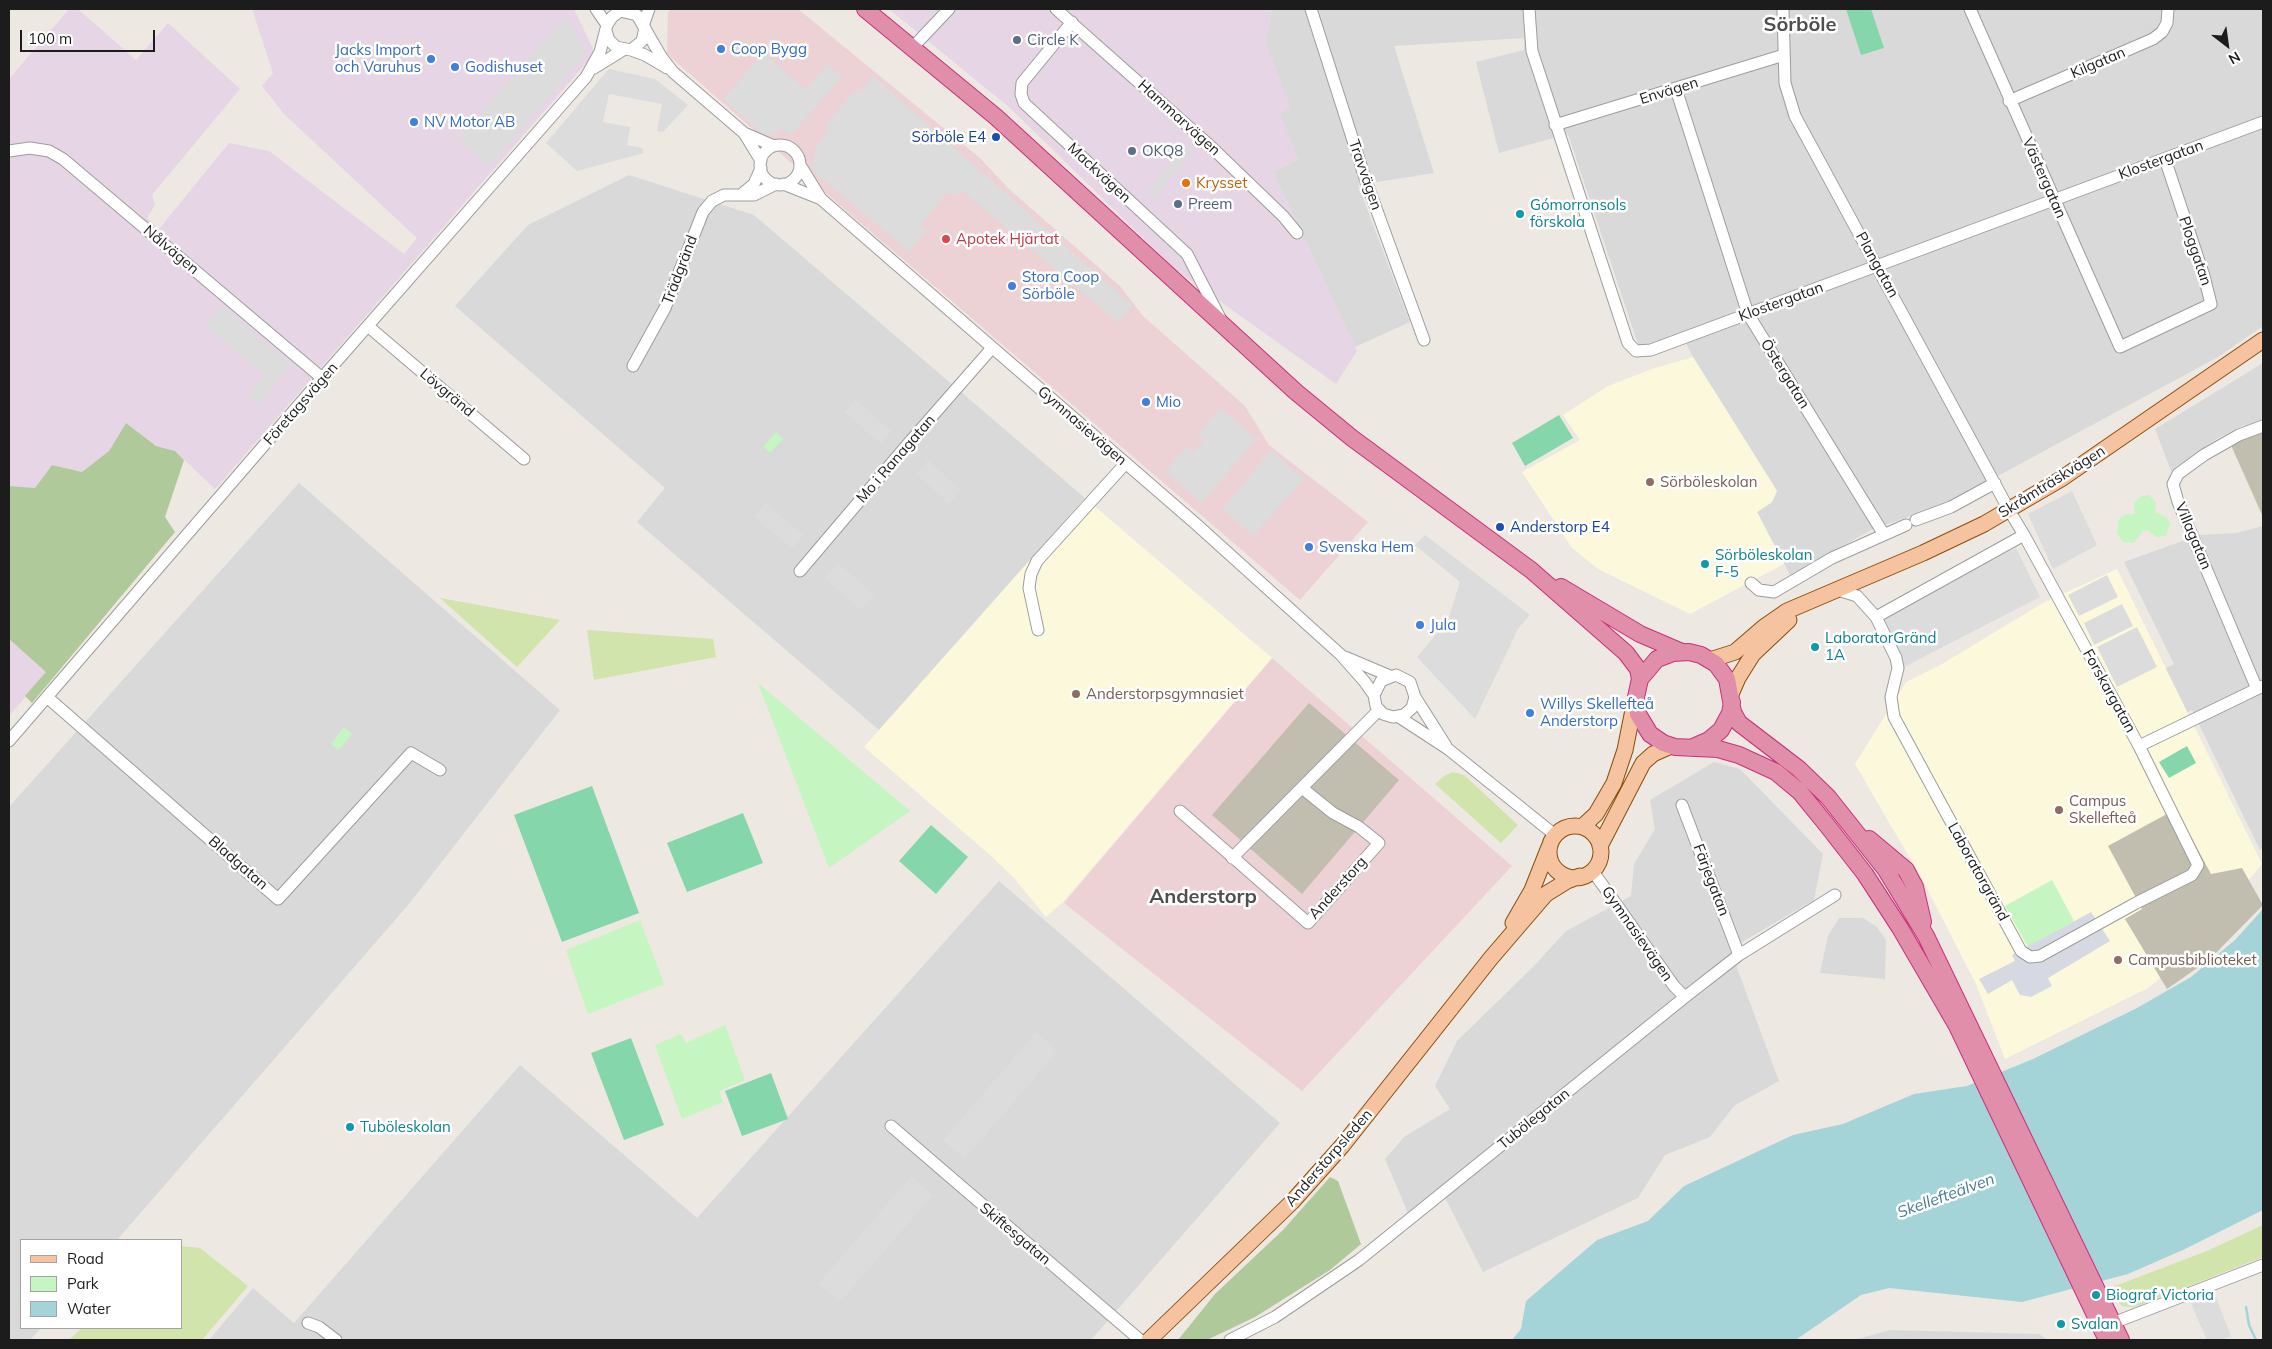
<!DOCTYPE html>
<meta charset="utf-8">
<style>
body{margin:0}
#map{position:relative;width:2272px;height:1349px;overflow:hidden;background:#ede8e2;font-family:Mulish,sans-serif}
canvas{display:block}
.frame{position:absolute;inset:0;border:10px solid #1c1c1c;pointer-events:none}
.legend{position:absolute;left:20px;top:1239px;width:162px;height:90px;box-sizing:border-box;background:#fff;border:1px solid #a4a4a4;margin:0;padding:6px 9px;list-style:none;font-size:15px;color:#1c1c1c}
.legend li{display:flex;align-items:center;gap:10px;height:25px}
.legend b{width:25px;border:1px solid #a4a4a4}
.north{position:absolute;left:2202px;top:20px;width:50px;height:50px;-webkit-text-stroke:4px #fff;paint-order:stroke;rotate:150deg;font-size:14px;font-weight:700;line-height:20px;text-align:center;color:#1c1c1c}
.north::after{content:'';display:block;margin:auto;width:18px;height:22px;background:#1c1c1c;clip-path:polygon(50% 0,100% 100%,50% 72%,0 100%)}
.scale{position:absolute;left:20px;top:30px;width:135px;height:22px;box-sizing:border-box;border:2px solid #1c1c1c;border-top:0;padding-left:6px;font-size:15px;line-height:18px;white-space:nowrap;color:#1c1c1c;-webkit-text-stroke:4px #fff;paint-order:stroke}
</style>
<div id="map">
<canvas width="2272" height="1349"></canvas>
<div class="frame"></div>
<ul class="legend">
<li><b style="height:6px;background:#f5c39f"></b>Road</li>
<li><b style="height:14px;background:#c5f5c1"></b>Park</li>
<li><b style="height:14px;background:#a5d4d8"></b>Water</li>
</ul>
<div class="north">N</div>
<div class="scale">100 m</div>
</div>
<script>
const g = document.querySelector('canvas').getContext('2d');
g.lineJoin = 'round';
function fillPath(path, color) {
  g.fillStyle = color;
  g.fill(path, 'evenodd');
}
function toPath(rows) {
  const path = new Path2D();
  for (const r of rows) {
    if (r.length === 3) {
      path.moveTo(r[0] + r[2], r[1]);
      path.arc(r[0], r[1], r[2], 0, 2 * Math.PI);
      continue;
    }
    path.moveTo(r[0], r[1]);
    for (let i = 2; i < r.length; i += 2) path.lineTo(r[i], r[i + 1]);
  }
  return path;
}
function strokePath(path, color, width, dash) {
  g.strokeStyle = color;
  g.lineWidth = width;
  g.lineCap = dash ? 'butt' : 'round';
  g.setLineDash(dash || []);
  g.stroke(path);
}
function write(font, color, halo, rows, align = 'center') {
  g.font = font + ' Mulish,sans-serif';
  g.lineWidth = 5;
  g.setLineDash([]);
  g.textBaseline = 'middle';
  g.strokeStyle = halo;
  g.fillStyle = color;
  for (const [text, x, y, turn = 0] of rows) {
    g.save();
    g.translate(x, y);
    g.rotate((+turn || 0) * Math.PI / 180);
    g.textAlign = isNaN(turn) ? turn : align;
    if (halo) g.strokeText(text, 0, 0);
    g.fillText(text, 0, 0);
    g.restore();
  }
}
const residential = toPath([
 [1272,9,2263,9,2263,326,2218,357,1946,504,1873,529,1790,575,1757,512,1772,502,1777,491,1693,357,1682,335,1640,350,1568,134,1499,153,1476,62,1524,50,1524,38,1394,46,1434,173,1358,185,1410,322,1355,347,1273,172,1298,159,1279,113,1290,108,1265,41],
 [629,175,754,215,1085,498,879,730,637,522,665,488,455,306,528,225],
 [2263,363,2263,510,2258,438,2244,425,2218,438,2171,471,2155,429],
 [299,483,560,710,409,904,117,1240,21,1240,21,1328,41,1328,30,1340,9,1340,9,807],
 [2263,526,2263,847,2260,850,2192,710,2137,738,2113,694,2174,664,2124,562,2199,535,2236,533],
 [1714,762,1740,769,1823,854,1814,900,1730,949,1779,1081,1734,1106,1710,1137,1665,1155,1638,1198,1483,1272,1440,1188,1408,1213,1385,1159,1404,1137,1450,1109,1435,1086,1457,1041,1534,966,1566,931,1631,896,1634,864,1655,829,1650,800],
 [999,881,1280,1123,1091,1340,209,1340,253,1288,294,1323,520,1065,697,1218],
 [1839,918,1863,918,1877,927,1886,940,1885,979,1820,973,1828,936],
 [1890,1330,2039,1334,2048,1340,1854,1340]
]);
const commercial = toPath([
 [671,9,798,9,980,158,1009,189,1120,286,1143,316,1245,406,1269,445,1368,522,1300,600,828,195,667,54,668,12],
 [1272,658,1512,866,1302,1091,1064,903]
]);
const industrial = toPath([
 [69,9,78,9,136,60,168,23,240,89,152,195,155,205,147,218,159,229,229,143,269,151,404,254,417,238,284,114,262,86,273,73,252,9,574,9,595,53,215,489,175,451,156,446,126,423,109,451,82,472,52,465,35,488,9,486,9,79],
 [889,9,1272,9,1265,41,1291,108,1280,113,1298,159,1273,172,1357,351,1336,384,1176,270,1010,108],
 [9,639,47,672,9,716]
]);
const education = toPath([
 [1693,357,1777,491,1772,502,1757,512,1784,564,1690,614,1598,569,1572,548,1522,472,1580,440,1563,415,1608,386,1652,369],
 [1085,498,1272,658,1063,902,1046,917,1014,878,989,854,864,747],
 [2117,569,2262,864,2237,894,2234,918,2148,988,2005,1059,1976,984,1922,879,1855,764,1906,682,1942,664,2043,603]
]);
const construction = toPath([
 [2263,431,2263,517,2230,443],
 [1309,703,1399,780,1302,894,1212,815],
 [2176,809,2211,874,2242,868,2263,905,2210,959,2167,989,2125,919,2142,909,2108,846]
]);
const grass = toPath([
 [440,598,560,620,517,667],
 [587,630,713,639,716,657,594,680],
 [1453,772,1464,775,1518,825,1501,843,1435,784,1444,776],
 [2263,1225,2263,1257,2135,1307,2122,1306,2113,1297,2110,1288,2207,1251],
 [181,1246,200,1248,248,1286,202,1340,69,1340,82,1328,181,1328]
]);
const forest = toPath([
 [126,423,156,446,175,451,184,460,165,517,175,532,32,703,25,696,46,672,9,639,9,486,35,488,52,465,82,472,109,451],
 [1330,1177,1338,1181,1361,1244,1330,1270,1255,1317,1207,1340,1178,1340,1215,1294,1283,1230]
]);
const park = toPath([
 [776,432,783,439,770,453,763,447],
 [2149,495,2156,502,2155,512,2167,518,2170,524,2166,536,2156,537,2147,530,2143,531,2134,543,2123,542,2117,533,2119,519,2126,514,2135,514,2134,502,2142,496],
 [758,683,783,704,910,811,829,868],
 [344,727,352,734,339,750,331,744],
 [2052,880,2074,921,2028,947,2005,906],
 [640,920,664,984,588,1014,566,950],
 [725,1025,745,1080,719,1091,723,1102,682,1119,655,1045,681,1034,686,1043]
]);
const pitch = toPath([
 [1846,9,1871,9,1884,48,1861,55],
 [1559,415,1573,438,1525,466,1512,443],
 [2187,746,2196,763,2169,778,2159,762],
 [592,786,639,913,562,942,514,815],
 [743,813,763,863,687,892,667,843],
 [931,825,968,857,936,894,899,861],
 [631,1038,664,1125,624,1140,591,1053],
 [771,1073,788,1119,742,1136,725,1091]
]);
const parking = toPath([
 [566,15,587,53,489,166,459,139],
 [764,53,805,89,828,64,842,77,791,135,783,129,772,135,762,133,723,99],
 [609,69,655,79,688,105,663,132,657,131,662,104,609,94,603,122,630,127,627,145,642,148,644,153,577,171,546,143],
 [873,76,1133,306,1118,323,963,191,954,196,948,192,921,224,927,230,909,252,811,169,817,145,828,132,825,125,856,90,859,92],
 [1188,144,1195,150,1154,198,1147,192],
 [221,307,291,365,258,405,247,395,264,375,206,326],
 [855,399,892,431,881,444,844,412],
 [1220,408,1257,439,1201,503,1165,472,1186,447,1194,452,1204,440,1198,434],
 [1271,450,1304,479,1253,536,1222,509],
 [928,460,961,490,949,504,916,474],
 [2072,491,2097,545,2053,569,2028,514],
 [765,503,804,535,792,549,754,517],
 [1425,535,1530,615,1518,629,1475,719,1417,657,1448,620,1460,582,1415,545],
 [2016,548,2040,597,1904,667,1880,618],
 [838,563,875,595,861,610,824,578],
 [2107,575,2118,597,2079,616,2068,595],
 [2122,604,2133,626,2094,645,2084,623],
 [2137,627,2157,667,2117,687,2097,647],
 [1036,1032,1058,1051,965,1159,943,1140],
 [911,1176,933,1195,840,1302,818,1284],
 [2213,1290,2231,1336,2221,1340,2207,1340,2189,1299]
]);
const plaza = toPath([
 [2091,912,2110,941,2048,978,2052,986,2031,997,2020,995,2012,980,1988,994,1979,979,2015,961,2012,955]
]);
const water = toPath([
 [2263,909,2263,1210,2185,1249,2128,1274,2022,1302,1889,1288,1861,1295,1797,1339,1792,1340,1512,1340,1521,1329,1526,1301,1597,1240,1648,1221,1684,1186,1793,1135,1843,1124,1914,1094,1967,1086,2033,1059,2137,1008,2191,977,2235,940]
]);
const stream = toPath([
 [2246,1307,2249,1325,2256,1340]
]);
const minor = toPath([
 [596,9,607,25],
 [1056,9,1207,143,1283,216,1297,233],
 [1311,9,1365,178,1424,340],
 [1529,9,1532,51,1628,343,1636,351,1651,350,2263,122],
 [1783,9,1785,83,1795,116,2009,510,2024,535,2139,746,2198,865,2192,875,2136,903,2040,956,2030,957,2021,951,1894,717,1891,697,1898,668,1896,658,1876,617,2024,535],
 [1970,9,2120,347,2211,304,2204,276,2165,159],
 [1072,22,1022,83,1021,94,1024,103,1187,254,1221,320],
 [644,23,649,9],
 [606,31,609,40,616,47,631,50,642,41,645,28],
 [913,47,949,9],
 [631,50,645,55,667,68],
 [594,68,623,50],
 [1676,89,1748,314,1883,533],
 [2009,101,2153,39,2162,32,2167,23,2168,9],
 [1555,125,1784,55],
 [744,133,761,161],
 [780,165,20],
 [9,151,30,148,49,151,63,159,322,378],
 [800,165,821,199],
 [783,184,821,199,1196,524,1341,655,1364,681,1374,695,1376,706,1383,714,1393,717,1404,715,1412,708,1415,697,1410,682,1396,675,1381,681,1374,695],
 [742,194,754,184,761,168],
 [369,327,524,459],
 [633,366,665,308,703,212,712,201,724,195,754,195,776,184],
 [1916,520,1951,507,1995,483],
 [800,571,907,445,992,348],
 [1751,583,1759,590,1774,592,1832,558,1906,525],
 [1838,590,1857,596,1876,617],
 [1038,630,1029,588,1031,574,1037,561,1126,463],
 [1345,657,1390,676],
 [2257,689,2178,502,2173,484,2178,474,2204,455,2239,435,2263,426],
 [47,697,278,899,411,753,440,770],
 [1415,697,1446,746],
 [1399,717,1448,749,1555,835],
 [9,741,322,378,586,77,600,52,607,25,612,17,620,11,637,15,662,58,673,72,744,133,774,146],
 [2139,746,2263,686],
 [1682,805,1739,955],
 [1180,811,1308,923,1379,843,1359,827,1333,813,1302,788],
 [1232,858,1379,710],
 [1592,870,1674,986,1685,997],
 [891,1126,1140,1340],
 [308,1323,319,1327,336,1340],
 [2113,1323,2263,1265],
 [1230,1340,1275,1317,1359,1260,1685,997,1739,955,1835,895]
]);
const major = toPath([
 [1710,660,1735,652,1764,627,1787,611,1923,553,1984,524,2061,479,2263,340],
 [1731,694,1738,678,1753,654,1789,620],
 [1575,852,26],
 [1582,827,1596,814,1614,783,1625,750,1635,700],
 [1600,846,1643,763,1653,754,1671,746],
 [1513,923,1532,890,1549,847],
 [1149,1340,1292,1202,1342,1146,1491,958,1546,894,1567,881,1580,876]
]);
const highway = toPath([
 [865,9,996,117,1296,392,1352,438,1531,570,1626,653,1638,669,1640,679],
 [1561,587,1640,634,1682,652],
 [1693,747,1709,740,1721,730,1730,713,1732,702],
 [1869,839,1906,870,1915,887,1923,922],
 [2107,1340,1957,1026,1900,928,1865,874,1826,824,1800,792,1776,772,1739,755,1718,749,1675,747,1663,743,1650,734,1638,714,1636,697,1640,679,1657,659,1673,653,1689,652,1701,655,1716,664,1727,679,1733,712,1739,723,1799,769,1828,797,1886,870,1926,936,2121,1340]
]);
const markers = [
 [1017,40,5,"#5c6f8a"],
 [721,49,5,"#3f7fe0"],
 [431,59,5,"#3f7fe0"],
 [455,67,5,"#3f7fe0"],
 [414,122,5,"#3f7fe0"],
 [996,137,5,"#1a4fb4"],
 [1132,151,5,"#5c6f8a"],
 [1186,183,5,"#e8710a"],
 [1178,204,5,"#5c6f8a"],
 [1520,214,5,"#0f9aa8"],
 [946,239,5,"#e0444e"],
 [1012,286,5,"#3f7fe0"],
 [1146,402,5,"#3f7fe0"],
 [1650,482,5,"#8d6e63"],
 [1500,527,5,"#1a4fb4"],
 [1309,547,5,"#3f7fe0"],
 [1705,564,5,"#0f9aa8"],
 [1420,625,5,"#3f7fe0"],
 [1815,647,5,"#0f9aa8"],
 [1076,694,5,"#8d6e63"],
 [1530,713,5,"#3f7fe0"],
 [2059,810,5,"#8d6e63"],
 [2118,960,5,"#8d6e63"],
 [350,1127,5,"#0f9aa8"],
 [2096,1295,5,"#0f9aa8"],
 [2061,1324,5,"#0f9aa8"]
];
const serviceNames = [
 ["Circle K",1027,40],
 ["OKQ8",1142,151],
 ["Preem",1188,204]
];
const shopNames = [
 ["Coop Bygg",731,49],
 ["Jacks Import",421,50,"right"],
 ["och Varuhus",421,67,"right"],
 ["Godishuset",465,67],
 ["NV Motor AB",424,122],
 ["Stora Coop",1022,277],
 ["Sörböle",1022,294],
 ["Mio",1156,402],
 ["Svenska Hem",1319,547],
 ["Jula",1430,625],
 ["Willys Skellefteå",1540,704],
 ["Anderstorp",1540,721]
];
const streetNames = [
 ["Kilgatan",2098,63,-23],
 ["Envägen",1669,91,-17],
 ["Hammarvägen",1179,118,42],
 ["Klostergatan",2161,160,-20],
 ["Mackvägen",1099,173,43],
 ["Travvägen",1365,175,71],
 ["Västergatan",2044,178,66],
 ["Nålvägen",171,250,40],
 ["Ploggatan",2195,251,71],
 ["Plangatan",1877,265,61],
 ["Trädgränd",680,270,-69],
 ["Klostergatan",1781,302,-20],
 ["Östergatan",1785,374,58],
 ["Lövgränd",447,393,40],
 ["Företagsvägen",301,404,-49],
 ["Gymnasievägen",1082,426,41],
 ["Mo i Ranagatan",896,459,-49],
 ["Skråmträskvägen",2052,482,-32],
 ["Villagatan",2193,536,67],
 ["Forskargatan",2109,691,61],
 ["Bladgatan",238,863,41],
 ["Laboratorgränd",1978,872,61],
 ["Färjegatan",1711,880,69],
 ["Anderstorg",1338,888,-48],
 ["Gymnasievägen",1637,934,55],
 ["Tubölegatan",1534,1119,-39],
 ["Anderstorpsleden",1329,1158,-49],
 ["Skiftesgatan",1015,1234,40]
];
const transitNames = [
 ["Sörböle E4",986,137],
 ["Anderstorp E4",1510,527,"left"]
];
const foodNames = [
 ["Krysset",1196,183]
];
const cultureNames = [
 ["Gómorronsols",1530,205],
 ["förskola",1530,222],
 ["Sörböleskolan",1715,555],
 ["F-5",1715,572],
 ["LaboratorGränd",1825,638],
 ["1A",1825,655],
 ["Tuböleskolan",360,1127],
 ["Biograf Victoria",2106,1295],
 ["Svalan",2071,1324]
];
const healthNames = [
 ["Apotek Hjärtat",956,239]
];
const educationNames = [
 ["Sörböleskolan",1660,482],
 ["Anderstorpsgymnasiet",1086,694],
 ["Campus",2069,801],
 ["Skellefteå",2069,818],
 ["Campusbiblioteket",2128,960]
];
const waterNames = [
 ["Skellefteälven",1946,1196,-20]
];
const districtNames = [
 ["Sörböle",1800,25],
 ["Anderstorp",1203,897]
];
fillPath(residential, '#dad9d9');
fillPath(commercial, '#edd2d5');
fillPath(industrial, '#e5d5e5');
fillPath(education, '#fcf8dc');
fillPath(construction, '#c1beaf');
fillPath(grass, '#d0e4ab');
fillPath(forest, '#afc99a');
fillPath(park, '#c5f5c1');
fillPath(pitch, '#85d7ab');
fillPath(parking, '#dcdcdc');
fillPath(plaza, '#d7d9e2');
fillPath(water, '#a5d4d8');
strokePath(stream, '#a5d4d8', 2.5);
strokePath(minor, '#9d9d9d', 13);
strokePath(major, '#8a4d0a', 17);
strokePath(highway, '#cb2f7c', 18);
strokePath(minor, '#fff', 11);
strokePath(major, '#f5c39f', 15);
strokePath(highway, '#e08eaa', 16);
for (const [x, y, r, color] of markers) {
  const dot = new Path2D();
  dot.arc(x, y, r, 0, 2 * Math.PI);
  g.fillStyle = color;
  g.fill(dot);
  strokePath(dot, '#fff', 2);
}
write('15px', '#4e5e75', '#fff', serviceNames, 'left');
write('15px', '#366cbe', '#fff', shopNames, 'left');
write('15px', '#1c1c1c', '#fff', streetNames);
write('15px', '#164399', '#fff', transitNames, 'right');
write('15px', '#c56008', '#fff', foodNames, 'left');
write('15px', '#0d838f', '#fff', cultureNames, 'left');
write('15px', '#be3a42', '#fff', healthNames, 'left');
write('15px', '#785e54', '#fff', educationNames, 'left');
write('italic 16px', '#4a7b95', '#fff', waterNames);
write('bold 20px', '#4f4f4f', '#fff', districtNames);
</script>
